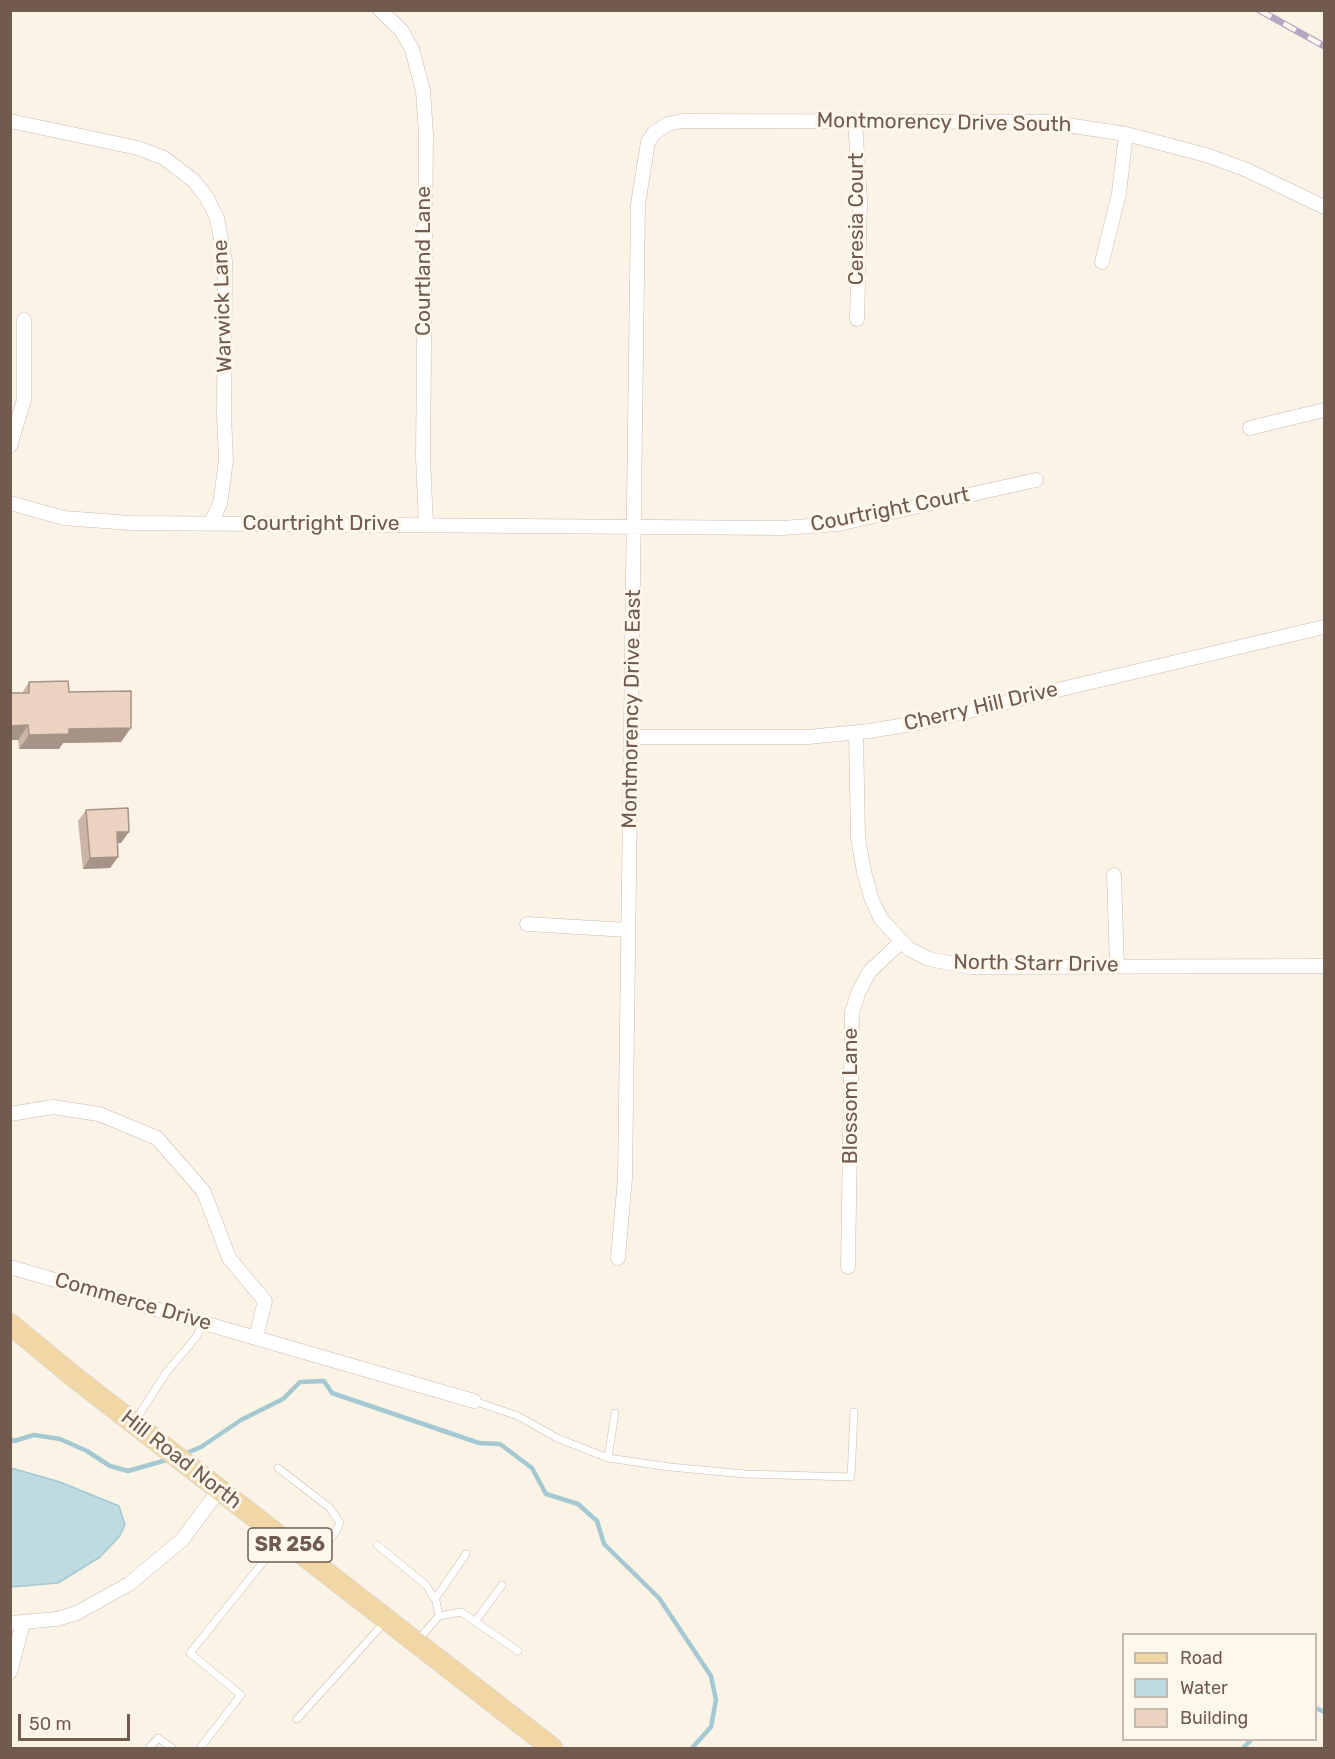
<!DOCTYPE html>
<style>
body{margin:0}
#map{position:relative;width:1335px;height:1759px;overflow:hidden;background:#faf3e6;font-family:Rubik,sans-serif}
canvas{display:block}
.frame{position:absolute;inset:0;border:12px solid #705b4e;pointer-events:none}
.legend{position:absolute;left:1122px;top:1633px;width:195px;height:108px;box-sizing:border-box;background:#fdf7ec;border:2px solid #c5b9ad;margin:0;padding:8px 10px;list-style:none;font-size:18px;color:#705b4e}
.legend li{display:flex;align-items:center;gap:12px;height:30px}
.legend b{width:30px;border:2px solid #c5b9ad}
.scale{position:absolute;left:18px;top:1714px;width:112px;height:27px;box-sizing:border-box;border:3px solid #705b4e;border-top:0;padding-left:8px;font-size:18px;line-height:21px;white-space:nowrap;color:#705b4e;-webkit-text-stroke:4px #fdf7ec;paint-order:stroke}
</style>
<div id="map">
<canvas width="1335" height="1759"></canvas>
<div class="frame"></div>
<ul class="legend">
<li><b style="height:8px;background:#f1d7a6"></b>Road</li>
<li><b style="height:16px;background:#bddbe1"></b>Water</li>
<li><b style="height:16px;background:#ecd3c1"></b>Building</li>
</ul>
<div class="scale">50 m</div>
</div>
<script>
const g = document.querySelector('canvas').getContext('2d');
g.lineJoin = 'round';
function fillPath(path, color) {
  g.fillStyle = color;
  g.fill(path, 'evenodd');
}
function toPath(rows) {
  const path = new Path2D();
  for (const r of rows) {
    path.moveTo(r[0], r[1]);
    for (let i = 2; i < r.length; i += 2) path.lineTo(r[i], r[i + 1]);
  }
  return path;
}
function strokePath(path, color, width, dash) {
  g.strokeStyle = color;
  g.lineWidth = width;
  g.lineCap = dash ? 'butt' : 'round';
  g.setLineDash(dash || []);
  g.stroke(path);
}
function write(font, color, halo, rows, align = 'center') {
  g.font = font + ' Rubik,sans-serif';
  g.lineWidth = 6;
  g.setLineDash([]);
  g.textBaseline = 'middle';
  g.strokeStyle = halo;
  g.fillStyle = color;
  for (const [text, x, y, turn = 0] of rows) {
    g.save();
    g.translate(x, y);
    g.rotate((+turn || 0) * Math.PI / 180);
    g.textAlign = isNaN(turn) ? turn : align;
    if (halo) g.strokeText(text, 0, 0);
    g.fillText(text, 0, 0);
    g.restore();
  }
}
const water = toPath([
 [11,1468,60,1482,119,1506,125,1525,119,1537,100,1557,58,1583,11,1587,11,1468]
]);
const stream = toPath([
 [10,1439,14,1441,34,1435,60,1439,87,1451,110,1466,128,1471,170,1459],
 [184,1454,201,1447,241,1420,283,1399,300,1382,324,1381,332,1393,479,1443,500,1444,532,1468,546,1494,578,1504,597,1521,604,1544,659,1598,711,1676,716,1700,711,1727,692,1748],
 [1316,1708,1324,1712],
 [1243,1748,1251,1740]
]);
const service = toPath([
 [474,1401,518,1416,557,1438,608,1458,615,1413],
 [135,1421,166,1373,197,1336,203,1322],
 [608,1458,670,1467,745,1474,851,1477,854,1412],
 [278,1468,330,1508,340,1523,336,1531,314,1561],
 [377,1545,426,1585,436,1601,439,1616,417,1641],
 [435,1599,466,1554],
 [439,1616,461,1612,518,1651],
 [475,1622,502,1585],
 [297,1719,385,1622],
 [149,1748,158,1738,172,1748],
 [200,1748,241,1695,190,1653,280,1541]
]);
const minor = toPath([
 [380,10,401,30,412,49,423,91,426,134,423,458,426,524],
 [855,120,860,202,857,319],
 [10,121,138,148,164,158,194,181,207,198,217,218,225,261,224,415,226,460,220,504,210,524],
 [1102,262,1119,193,1126,134],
 [1250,428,1324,410],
 [10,446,24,400,24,320],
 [10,503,64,518,130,523,782,528,838,524,1036,480],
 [856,733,858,838,864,872,872,900,881,919,909,949,929,959,971,967,1324,966],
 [632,737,808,737,869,731,918,723,1324,627],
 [1114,875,1117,966],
 [527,924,628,930],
 [10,1114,53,1107,99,1114,157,1138,204,1192,229,1258,265,1301,256,1337],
 [618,1258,625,1178,638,204,648,142,654,133,668,124,682,121,1047,122,1126,134,1206,155,1247,170,1324,207],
 [10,1267,474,1401],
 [848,1267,852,1012,859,991,870,971,901,942],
 [10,1623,57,1619,77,1613,129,1584,182,1540,219,1490],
 [10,1672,23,1623]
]);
const primary = toPath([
 [10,1324,73,1376,552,1748]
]);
const rail = toPath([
 [1259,10,1324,46]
]);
const wall = toPath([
 [29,682,69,692,121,742,63,743,59,749,19,749,18,740,22,693],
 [86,810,121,843,117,843,118,857,110,868,83,869,78,821]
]);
const shadedWall = toPath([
 [28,725,18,740,10,740,10,726],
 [131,728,121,742,63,743,59,749,19,749,29,735,69,729],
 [117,832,129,832,121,843,109,843],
 [118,857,110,868,83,869,90,858]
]);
const building = toPath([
 [68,681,69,692,131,691,131,728,69,729,69,734,29,735,28,725,10,726,10,693,29,693,29,682,68,681],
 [128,808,129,832,117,832,118,857,90,858,86,810,128,808]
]);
const shields = [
 [290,1545,84]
];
const shieldNames = [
 ["SR 256",290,1545]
];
const streetNames = [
 ["Montmorency Drive South",944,123,1],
 ["Ceresia Court",857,219,-90],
 ["Courtland Lane",424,261,-90],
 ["Warwick Lane",223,306,-92],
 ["Courtright Court",890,510,-11],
 ["Courtright Drive",321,524],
 ["Cherry Hill Drive",981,707,-13],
 ["Montmorency Drive East",632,709,-89],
 ["North Starr Drive",1036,964,1],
 ["Blossom Lane",851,1096,-90],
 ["Commerce Drive",133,1302,16],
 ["Hill Road North",181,1460,38]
];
fillPath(water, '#bddbe1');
strokePath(water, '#a4c9d2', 1.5);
strokePath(stream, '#a4c9d2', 4.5);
strokePath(service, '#cabbad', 8);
strokePath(minor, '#cabbad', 15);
strokePath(primary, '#d7d1cd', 22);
strokePath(service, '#fff', 7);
strokePath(minor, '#fff', 14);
strokePath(primary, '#f1d7a6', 21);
strokePath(rail, '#b6a6c2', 7);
strokePath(rail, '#fdf7ec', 4.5, [14]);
fillPath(wall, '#cbb5a6');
fillPath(shadedWall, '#a59487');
fillPath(building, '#ecd3c1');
strokePath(building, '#a59487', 1.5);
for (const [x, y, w] of shields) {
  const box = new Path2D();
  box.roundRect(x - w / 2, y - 17, w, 34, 4.5);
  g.fillStyle = '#fdf7ec';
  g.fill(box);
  strokePath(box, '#705b4e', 1.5);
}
write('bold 20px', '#705b4e', null, shieldNames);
write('21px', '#705b4e', '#fdf7ec', streetNames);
</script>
